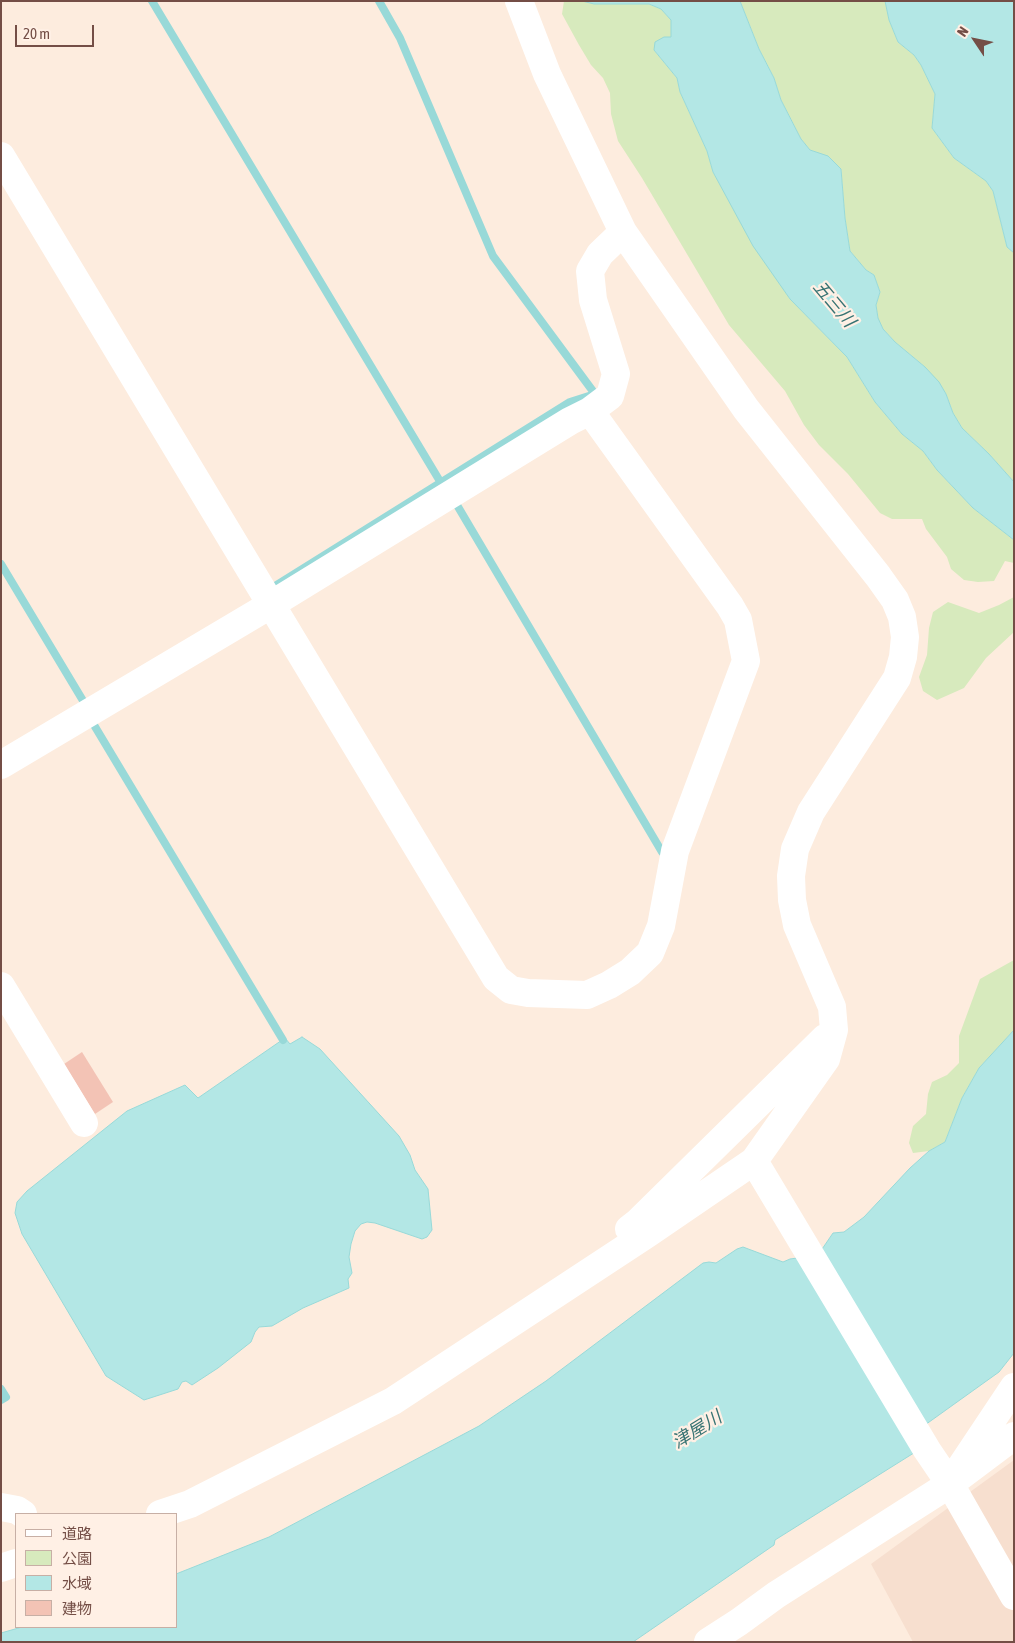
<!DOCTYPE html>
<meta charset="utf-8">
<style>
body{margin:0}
#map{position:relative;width:1015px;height:1643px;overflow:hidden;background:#fdecde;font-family:"Asap Condensed","Noto Sans JP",sans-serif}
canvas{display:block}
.frame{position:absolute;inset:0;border:2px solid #744e46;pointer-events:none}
.legend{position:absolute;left:15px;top:1513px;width:162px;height:115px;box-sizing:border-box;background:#fff0e5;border:1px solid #c7afa5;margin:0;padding:6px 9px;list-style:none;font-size:15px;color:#744e46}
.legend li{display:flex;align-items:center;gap:10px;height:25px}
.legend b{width:25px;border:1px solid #c7afa5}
.north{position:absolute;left:950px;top:15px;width:50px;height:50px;-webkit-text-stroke:4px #fff0e5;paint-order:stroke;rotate:304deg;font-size:14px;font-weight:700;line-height:20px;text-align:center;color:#744e46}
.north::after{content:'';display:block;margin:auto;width:18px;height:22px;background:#744e46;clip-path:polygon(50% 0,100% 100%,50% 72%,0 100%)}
.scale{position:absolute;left:15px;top:25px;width:79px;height:22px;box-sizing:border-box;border:2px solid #744e46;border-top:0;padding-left:6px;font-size:15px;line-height:18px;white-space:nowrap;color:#744e46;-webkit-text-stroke:4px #fff0e5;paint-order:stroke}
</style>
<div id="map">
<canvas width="1015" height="1643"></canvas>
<div class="frame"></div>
<ul class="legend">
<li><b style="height:6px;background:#fff"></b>道路</li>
<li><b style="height:14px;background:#d7eabd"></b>公園</li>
<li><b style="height:14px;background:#b3e7e5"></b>水域</li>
<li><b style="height:14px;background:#f3c3b5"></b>建物</li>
</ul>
<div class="north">N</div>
<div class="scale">20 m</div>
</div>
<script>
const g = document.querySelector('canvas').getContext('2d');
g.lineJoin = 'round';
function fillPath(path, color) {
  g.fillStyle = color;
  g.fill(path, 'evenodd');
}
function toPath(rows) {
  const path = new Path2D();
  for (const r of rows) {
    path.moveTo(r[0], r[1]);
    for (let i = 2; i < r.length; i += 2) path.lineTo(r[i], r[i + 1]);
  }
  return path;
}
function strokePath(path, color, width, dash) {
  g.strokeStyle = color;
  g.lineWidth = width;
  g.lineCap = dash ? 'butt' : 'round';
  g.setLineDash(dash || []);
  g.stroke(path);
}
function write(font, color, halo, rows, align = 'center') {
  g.font = font + ' "Asap Condensed","Noto Sans JP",sans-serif';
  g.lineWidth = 4.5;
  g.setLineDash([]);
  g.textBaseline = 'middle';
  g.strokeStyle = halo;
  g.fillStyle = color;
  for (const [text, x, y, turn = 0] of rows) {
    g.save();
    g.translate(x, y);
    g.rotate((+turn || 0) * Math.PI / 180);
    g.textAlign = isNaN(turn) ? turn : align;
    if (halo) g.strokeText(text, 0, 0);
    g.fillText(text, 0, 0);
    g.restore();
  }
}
const residential = toPath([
 [1014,1460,1014,1642,913,1642,871,1564]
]);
const green = toPath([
 [564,1,582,1,594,4,649,4,661,9,671,20,671,37,664,37,654,50,677,78,680,92,707,151,713,172,790,299,847,357,875,402,902,434,923,451,937,470,973,508,1014,540,1014,563,1005,561,994,581,978,582,964,580,951,569,947,557,926,529,922,519,892,519,880,513,848,474,819,445,804,425,785,391,729,325,642,178,618,141,611,114,610,93,603,78,591,65,579,45,562,14],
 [740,1,885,1,889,20,898,42,914,55,921,65,935,94,932,128,954,158,986,181,993,191,1007,247,1014,253,1014,482,989,454,962,428,953,413,946,394,925,367,895,342,883,329,878,319,876,305,880,292,874,275,866,270,850,251,845,218,841,169,818,153,810,150,801,139,781,100,774,78,759,49],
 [1014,597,1014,632,986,658,964,688,937,700,923,691,919,677,927,655,929,628,933,612,948,602,979,613,999,605],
 [1014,960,1014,1030,979,1068,962,1098,945,1142,929,1151,913,1153,909,1143,913,1126,926,1114,928,1094,932,1082,947,1075,959,1063,959,1036,980,979]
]);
const water = toPath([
 [582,1,740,1,759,49,774,78,781,100,801,139,810,150,828,156,841,169,845,218,850,251,866,270,874,275,880,292,876,305,878,318,883,329,895,342,925,367,939,382,946,394,953,413,962,428,989,454,1014,482,1014,540,973,508,937,470,923,451,902,434,875,402,847,357,790,299,753,246,713,172,707,151,680,92,677,78,654,50,655,42,664,37,671,37,671,20,661,9,649,4,594,4,582,1],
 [885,1,1014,1,1014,253,1007,247,993,191,986,181,954,158,932,128,935,94,921,65,914,55,898,42,889,20,885,1],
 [1014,1030,1014,1353,999,1372,925,1425,917,1451,775,1540,774,1545,633,1642,1,1642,1,1633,22,1627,176,1627,176,1574,269,1537,479,1426,546,1381,703,1263,709,1262,716,1263,737,1249,743,1247,783,1262,790,1259,818,1255,833,1233,844,1232,864,1217,910,1168,929,1151,945,1142,962,1098,979,1068,1014,1030],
 [302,1037,320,1049,399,1136,410,1155,415,1170,428,1189,432,1230,427,1237,422,1239,375,1223,367,1222,361,1224,355,1231,351,1244,349,1257,352,1273,348,1279,349,1288,303,1308,272,1326,259,1327,255,1332,251,1342,218,1368,192,1385,186,1381,182,1382,178,1389,144,1400,106,1376,22,1234,15,1213,17,1202,27,1191,127,1111,185,1085,198,1098,285,1038,290,1044,302,1037]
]);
const stream = toPath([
 [152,1,441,483],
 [454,500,662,852],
 [1,564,85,704],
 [272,588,570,402,595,394,493,256,400,38,379,1],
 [91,720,283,1040],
 [1,1389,6,1397,1,1400]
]);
const building = toPath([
 [82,1052,113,1102,95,1114,64,1064]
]);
const minor = toPath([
 [1,156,496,978,511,990,528,993,587,995,609,985,630,972,650,953,661,926,675,851,746,661,738,620,730,606,590,411],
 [1,765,272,604,570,421,590,411,610,396,616,374,593,300,590,271,600,254,623,232],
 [1,986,84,1123],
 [754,1161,927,1450,950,1484,1014,1596],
 [629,1229,638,1222,825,1038],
 [960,1468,1014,1387],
 [1,1507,17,1510,23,1514],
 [160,1514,190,1504,393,1401,647,1234,754,1161,826,1059,834,1030,832,1007,797,925,792,900,791,876,795,849,811,812,897,678,903,657,905,637,902,617,895,600,878,576,746,409,623,232,547,74,519,1],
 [1,1568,16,1563],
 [708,1642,739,1622,776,1595,950,1484,1014,1436]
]);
const waterNames = [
 ["五三川",834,304,50],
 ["津屋川",697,1430,-32]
];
fillPath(residential, '#f7dfcf');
fillPath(green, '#d7eabd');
fillPath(water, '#b3e7e5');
strokePath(water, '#98d9d8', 1);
strokePath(stream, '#98d9d8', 8);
fillPath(building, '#f3c3b5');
strokePath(minor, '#fff', 28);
write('italic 18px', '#377373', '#fff0e5', waterNames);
</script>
